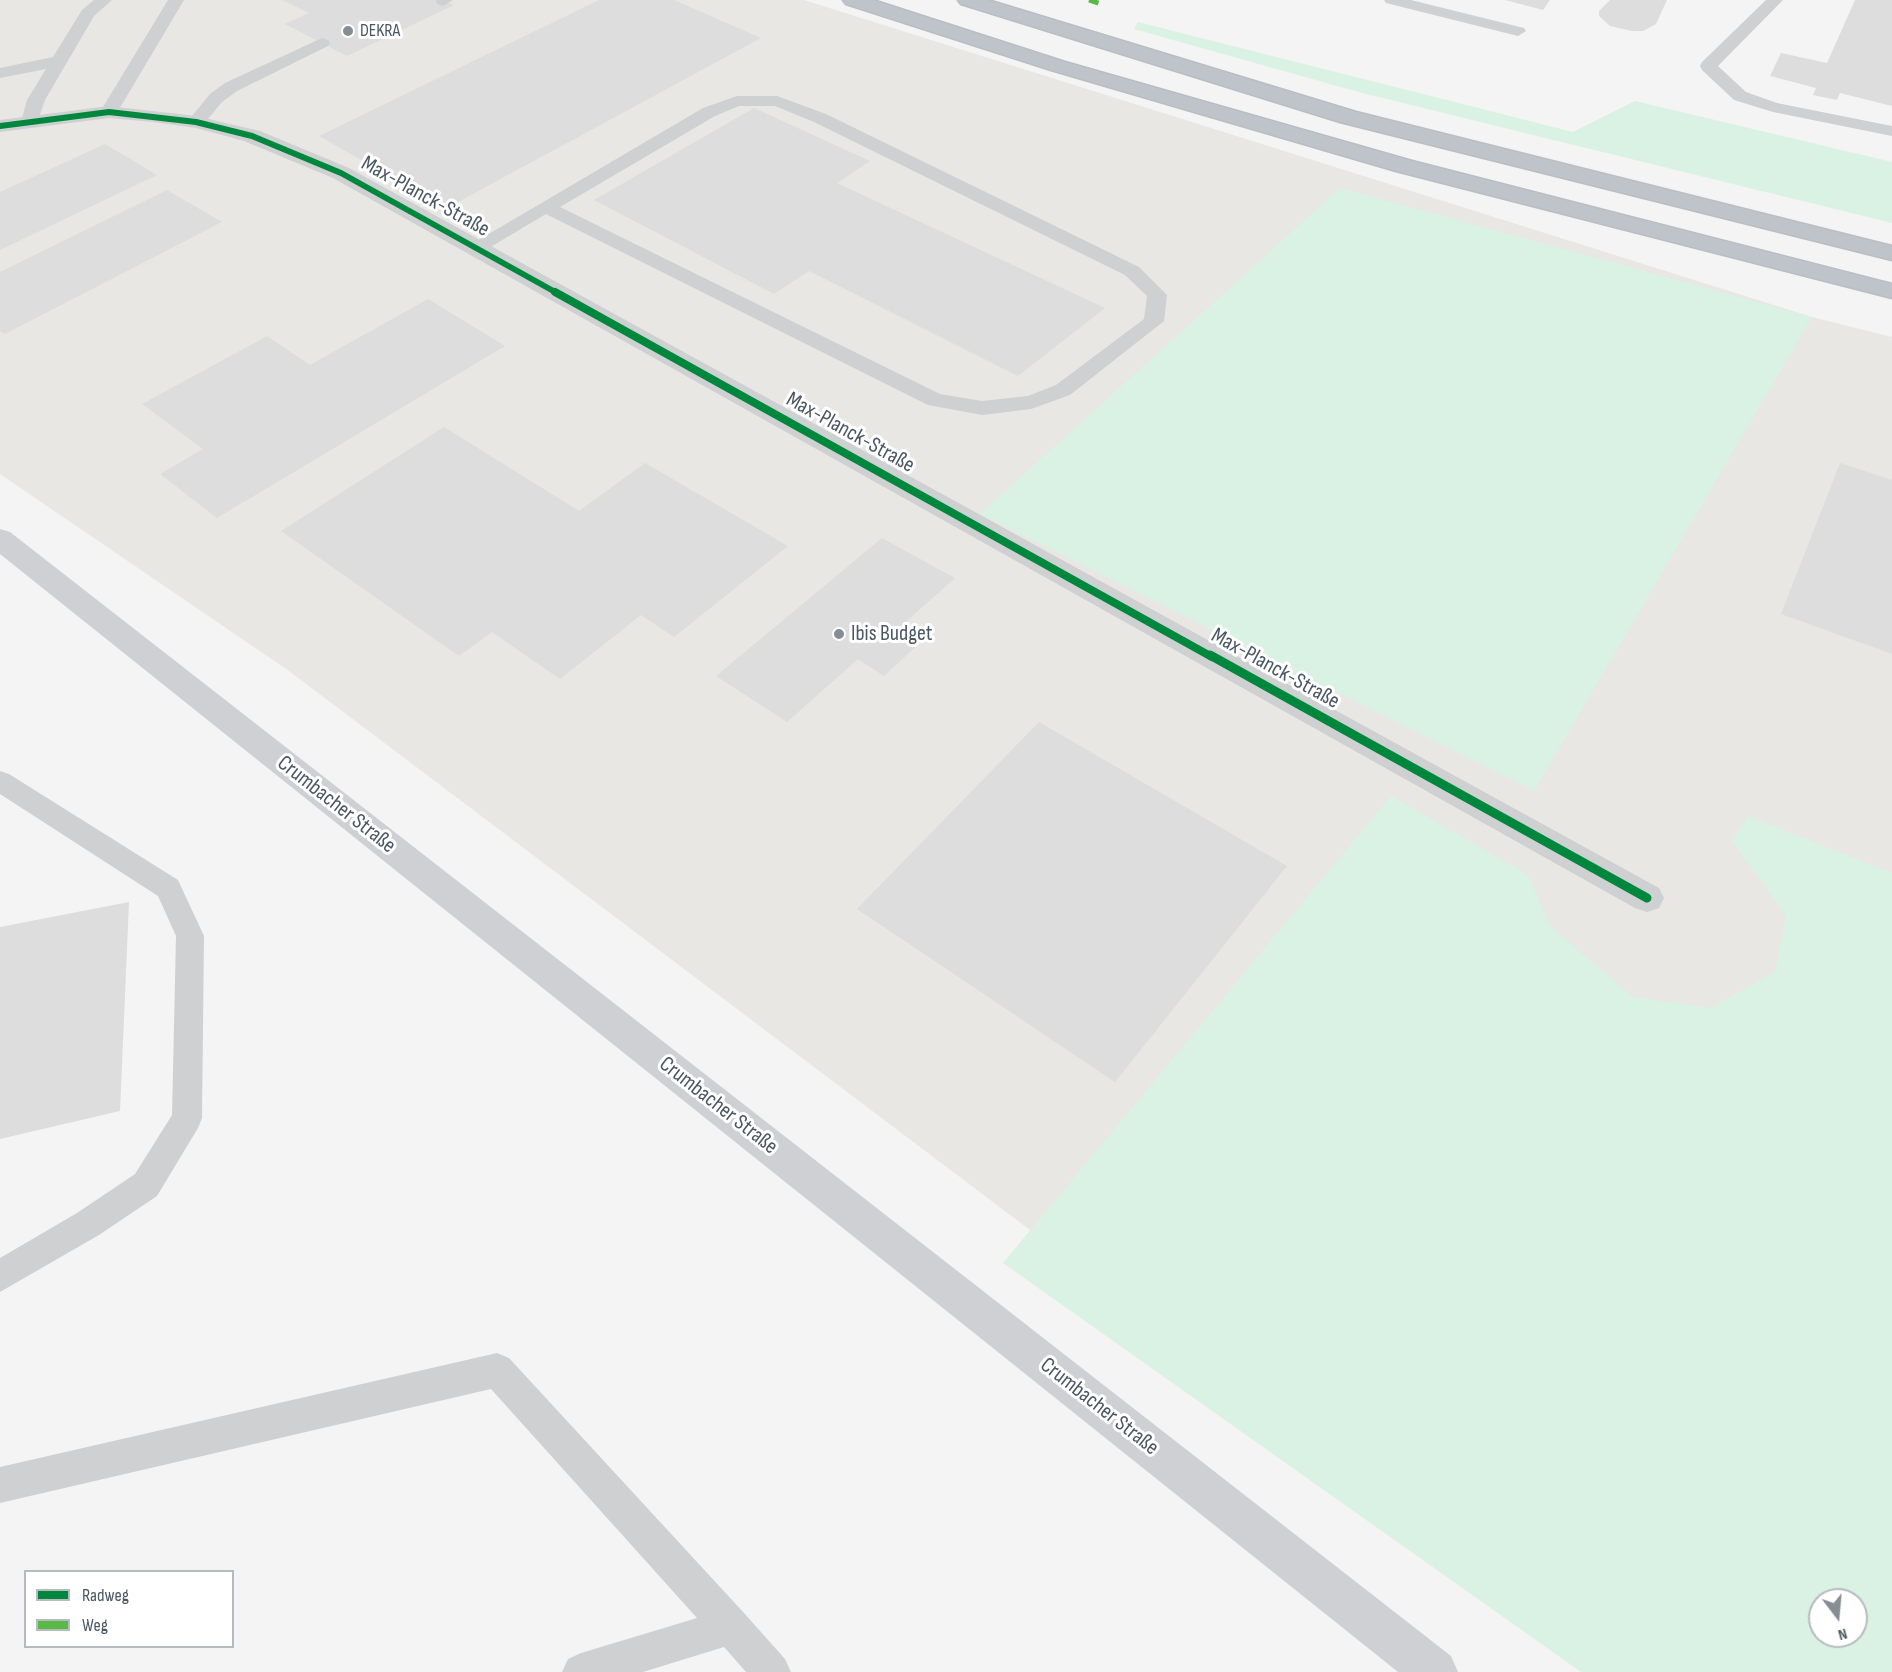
<!DOCTYPE html>
<meta charset="utf-8">
<style>
body{margin:0}
#map{position:relative;width:1892px;height:1672px;overflow:hidden;background:#f4f4f4;font-family:"Sofia Sans Condensed",sans-serif}
canvas{display:block}
.legend{position:absolute;left:24px;top:1570px;width:210px;height:78px;box-sizing:border-box;background:#fff;border:2px solid #b7bbc0;margin:0;padding:8px 10px;list-style:none;font-size:18px;color:#4a5661}
.legend li{display:flex;align-items:center;gap:12px;height:30px}
.legend b{width:30px;border:2px solid #b7bbc0}
.north{position:absolute;left:1808px;top:1588px;width:60px;height:60px;box-sizing:border-box;background:#fff;border:2px solid #b7bbc0;border-radius:50%;rotate:164deg;font-size:16px;font-weight:700;line-height:24px;text-align:center;color:#4a5661}
.north::after{content:'';display:block;margin:auto;width:21px;height:27px;background:#868d94;clip-path:polygon(50% 0,100% 100%,50% 72%,0 100%)}
</style>
<div id="map">
<canvas width="1892" height="1672"></canvas>
<ul class="legend">
<li><b style="height:8px;background:#00873e"></b>Radweg</li>
<li><b style="height:8px;background:#58b947"></b>Weg</li>
</ul>
<div class="north">N</div>
</div>
<script>
const g = document.querySelector('canvas').getContext('2d');
g.lineJoin = 'round';
function fillPath(path, color) {
  g.fillStyle = color;
  g.fill(path, 'evenodd');
}
function toPath(rows) {
  const path = new Path2D();
  for (const r of rows) {
    path.moveTo(r[0], r[1]);
    for (let i = 2; i < r.length; i += 2) path.lineTo(r[i], r[i + 1]);
  }
  return path;
}
function strokePath(path, color, width, dash) {
  g.strokeStyle = color;
  g.lineWidth = width;
  g.lineCap = dash ? 'butt' : 'round';
  g.setLineDash(dash || []);
  g.stroke(path);
}
function write(font, color, halo, rows, align = 'center') {
  g.font = font + ' "Sofia Sans Condensed",sans-serif';
  g.lineWidth = 6;
  g.setLineDash([]);
  g.textBaseline = 'middle';
  g.strokeStyle = halo;
  g.fillStyle = color;
  for (const [text, x, y, turn = 0] of rows) {
    g.save();
    g.translate(x, y);
    g.rotate((+turn || 0) * Math.PI / 180);
    g.textAlign = isNaN(turn) ? turn : align;
    if (halo) g.strokeText(text, 0, 0);
    g.fillText(text, 0, 0);
    g.restore();
  }
}
const commercial = toPath([
 [0,0,804,0,1812,317,1892,337,1892,1672,1616,1672,289,671,0,474],
 [1820,1600,1856,1600,1856,1636,1820,1636]
]);
const green = toPath([
 [1138,22,1573,132,1635,101,1892,162,1892,223,1362,93,1134,29],
 [1340,188,1812,317,1534,791,980,514],
 [1391,796,1528,875,1551,927,1633,997,1710,1008,1775,972,1786,916,1732,841,1748,816,1892,873,1892,1672,1581,1672,1003,1263],
 [1820,1600,1856,1600,1856,1636,1820,1636]
]);
const building = toPath([
 [282,0,442,0,454,5,347,56,285,24,309,13],
 [599,0,674,0,761,38,447,208,319,136],
 [1505,0,1550,0,1543,10],
 [1610,0,1667,0,1656,24,1643,31,1632,31,1610,26,1599,16,1599,11],
 [1855,0,1892,0,1892,106,1840,93,1837,100,1813,95,1816,88,1770,76,1781,53,1827,63],
 [754,108,870,161,837,183,1105,308,1018,376,809,271,774,294,594,200],
 [105,144,157,175,0,250,0,192],
 [167,190,222,222,5,334,0,331,0,272],
 [428,299,505,346,217,518,160,474,203,449,142,404,267,336,310,365],
 [444,427,579,511,645,463,788,546,674,637,641,615,560,679,492,632,459,656,281,531],
 [1840,463,1892,480,1892,654,1781,614],
 [882,538,955,578,900,627,922,641,884,676,858,659,787,722,716,676],
 [1039,722,1287,866,1115,1082,857,909],
 [129,902,120,1111,0,1139,0,927]
]);
const service = toPath([
 [94,0,112,0,94,16,45,100,36,126,24,126,21,122,27,100,46,69,0,78,0,68,53,57,82,10,94,0],
 [168,0,184,0,115,116,103,116,100,112,168,0],
 [436,0,453,0,443,6,437,4,436,0],
 [1384,0,1411,0,1524,28,1526,31,1518,36,1386,3,1384,0],
 [1766,0,1783,0,1718,66,1746,92,1777,103,1892,126,1892,136,1773,112,1734,100,1702,70,1700,66,1702,62,1766,0],
 [322,38,328,40,330,43,328,46,237,91,222,102,202,126,190,126,187,122,210,94,225,83,322,38],
 [737,96,777,96,826,114,1139,267,1167,295,1164,321,1070,395,1031,409,982,415,928,405,546,214,482,252,475,254,465,248,703,108,737,96],
 [739,106,775,106,814,122,1125,275,1147,296,1144,319,1056,385,1028,396,982,401,940,394,560,207,715,116,739,106],
 [0,771,9,774,178,880,204,936,202,1118,198,1128,157,1196,99,1235,0,1292,0,1258,77,1213,135,1174,172,1115,176,936,158,896,0,794,0,771],
 [497,1353,509,1358,744,1613,785,1659,791,1672,746,1672,724,1647,643,1672,562,1672,568,1659,581,1653,697,1618,491,1389,0,1503,0,1467,497,1353]
]);
const minor = toPath([
 [109,106,196,116,260,131,349,168,1659,888,1664,898,1659,908,1647,912,1635,908,333,178,244,141,196,128,153,122,109,118,0,132,0,120,109,106]
]);
const secondary = toPath([
 [0,529,10,532,1451,1656,1458,1672,1398,1672,0,554,0,529]
]);
const motorway = toPath([
 [843,0,873,0,1065,62,1412,161,1892,284,1892,298,1396,171,1051,70,846,4,843,0],
 [958,0,988,0,1356,112,1892,246,1892,260,1340,122,961,4,958,0]
]);
const quiet = toPath([
 [1089,0,1101,4]
]);
const cyclewayFar2 = toPath([
 [0,126,109,112,196,122,252,136,341,173,557,293]
]);
const cyclewayFar1 = toPath([
 [555,292,1212,657]
]);
const cycleway = toPath([
 [1210,655,1647,898]
]);
const markers = [
 [348,31,6,"#868d94"],
 [839,634,6,"#868d94"]
];
const farPoinames = [
 ["DEKRA",360,31]
];
const streetNames = [
 ["Max-Planck-Straße",425,197,29],
 ["Max-Planck-Straße",850,433,29],
 ["Max-Planck-Straße",1275,669,29],
 ["Crumbacher Straße",336,805,38],
 ["Crumbacher Straße",718,1106,38],
 ["Crumbacher Straße",1099,1407,38]
];
const poiNames = [
 ["Ibis Budget",851,634]
];
fillPath(commercial, '#e8e7e3');
fillPath(green, '#d9f2e3');
fillPath(building, '#ddddde');
strokePath(motorway, '#b9bec3', 3);
fillPath(service, '#ced0d2');
fillPath(minor, '#ced0d2');
fillPath(secondary, '#ced0d4');
fillPath(motorway, '#bec4c9');
strokePath(quiet, '#58b947', 5, [10, 5]);
strokePath(cyclewayFar2, '#00873e', 6);
strokePath(cyclewayFar1, '#00873e', 8);
strokePath(cycleway, '#00873e', 9);
for (const [x, y, r, color] of markers) {
  const dot = new Path2D();
  dot.arc(x, y, r, 0, 2 * Math.PI);
  g.fillStyle = color;
  g.fill(dot);
  strokePath(dot, '#fff', 2);
}
write('18px', '#4a5661', '#fff', farPoinames, 'left');
write('22px', '#4a5661', '#fff', streetNames);
write('22px', '#4a5661', '#fff', poiNames, 'left');
</script>
